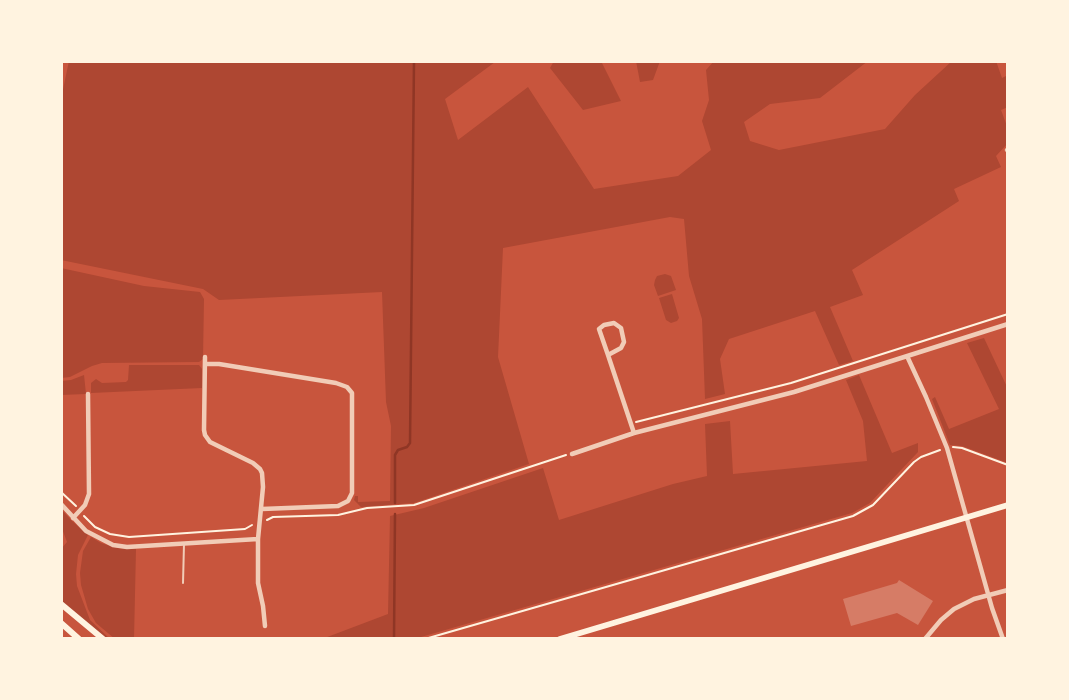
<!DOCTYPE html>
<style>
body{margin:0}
#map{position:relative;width:1069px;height:700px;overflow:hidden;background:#c8553d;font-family:Lato,sans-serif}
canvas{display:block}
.frame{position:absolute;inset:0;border:63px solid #fff3e0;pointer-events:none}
</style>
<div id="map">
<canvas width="1069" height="700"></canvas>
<div class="frame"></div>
</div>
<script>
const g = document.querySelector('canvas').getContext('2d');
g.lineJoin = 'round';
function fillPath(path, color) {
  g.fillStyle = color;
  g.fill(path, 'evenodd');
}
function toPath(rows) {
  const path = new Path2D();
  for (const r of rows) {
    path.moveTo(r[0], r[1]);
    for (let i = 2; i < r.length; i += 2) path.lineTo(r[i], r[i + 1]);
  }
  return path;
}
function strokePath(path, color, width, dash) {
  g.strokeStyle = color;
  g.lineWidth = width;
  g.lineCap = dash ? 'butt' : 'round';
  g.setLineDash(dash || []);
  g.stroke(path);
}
const green = toPath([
 [69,61,510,61,507,63,495,62,445,99,458,140,528,87,594,189,678,176,711,150,702,121,709,100,706,70,714,61,868,61,820,98,770,104,744,122,750,141,779,150,885,129,915,95,952,61,996,61,1002,78,1008,75,1008,107,1001,110,1008,129,1008,143,996,156,1001,167,954,189,959,201,852,270,863,295,830,307,853,361,839,365,815,311,729,339,720,359,725,394,705,399,702,319,689,276,684,219,670,217,503,248,498,357,529,464,414,503,361,507,354,500,355,496,358,496,358,502,390,501,391,426,386,402,382,292,219,300,203,289,61,260,61,99],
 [554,61,601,61,621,101,583,110,550,68],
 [636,61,660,61,653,80,640,82],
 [61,268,144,286,200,292,204,299,203,359,199,362,102,363,92,366,70,377,61,378],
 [665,274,671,276,676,290,658,296,654,285,655,280,657,276],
 [672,294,679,318,677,321,671,323,666,320,659,298],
 [984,338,1008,389,1008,463,962,446,950,445,932,399,935,397,949,429,999,409,967,343],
 [129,365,199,365,202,369,202,388,91,393,91,383,96,379,102,383,126,382,128,380],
 [84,375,86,394,61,395,61,381,71,380],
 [859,375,892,453,918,443,918,452,870,503,852,513,414,639,322,639,388,614,390,516,424,508,543,468,559,520,673,484,707,476,705,424,730,421,733,474,867,461,863,421,846,380],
 [61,509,71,520,88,535,78,555,76,574,77,586,90,620,110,639,106,639,61,601,61,549,67,542,61,526],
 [91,537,101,543,117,548,136,549,134,639,115,639,96,623,88,609,81,585,80,573,83,551]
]);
const stream = toPath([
 [395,503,395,455,398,450,407,447,410,443,414,61],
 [394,639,395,514]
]);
const building = toPath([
 [899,580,933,601,918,625,897,613,851,626,843,599,897,583]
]);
const path = toPath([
 [636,422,791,383,1008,314],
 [953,447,962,448,1008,465],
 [61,492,76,506],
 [84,516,95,527,110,534,129,537,245,529,252,525],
 [267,520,273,517,338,515,367,508,414,505,566,455],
 [425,639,853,516,873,505,914,462,921,457,940,450]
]);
const service = toPath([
 [183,583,184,544]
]);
const minor = toPath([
 [1007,150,1008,151],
 [608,355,599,329,604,325,614,323,621,328,624,342,621,348,608,355,634,433],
 [907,356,926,397,947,448,992,608,1003,639],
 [205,357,204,430,205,435,210,442,253,463,260,469,262,473,263,487,258,539,258,583,263,606,265,626],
 [205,364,219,364,336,383,347,387,352,393,352,493,348,501,338,506,262,509],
 [572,454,634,433,794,392,1008,324],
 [61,504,86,531,113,545,127,547,258,539],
 [73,518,85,505,89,494,88,394],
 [925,639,941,620,954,609,974,599,1008,590]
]);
const secondary = toPath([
 [61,604,103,639],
 [61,623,79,639],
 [560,639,1008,505]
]);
fillPath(green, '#ae4732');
strokePath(stream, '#8f3625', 2.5);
fillPath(building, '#d67c66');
strokePath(path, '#fff3e0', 2);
strokePath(service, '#f1ccb7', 2);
strokePath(minor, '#f1ccb7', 4.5);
strokePath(secondary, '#fff3e0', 6);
</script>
